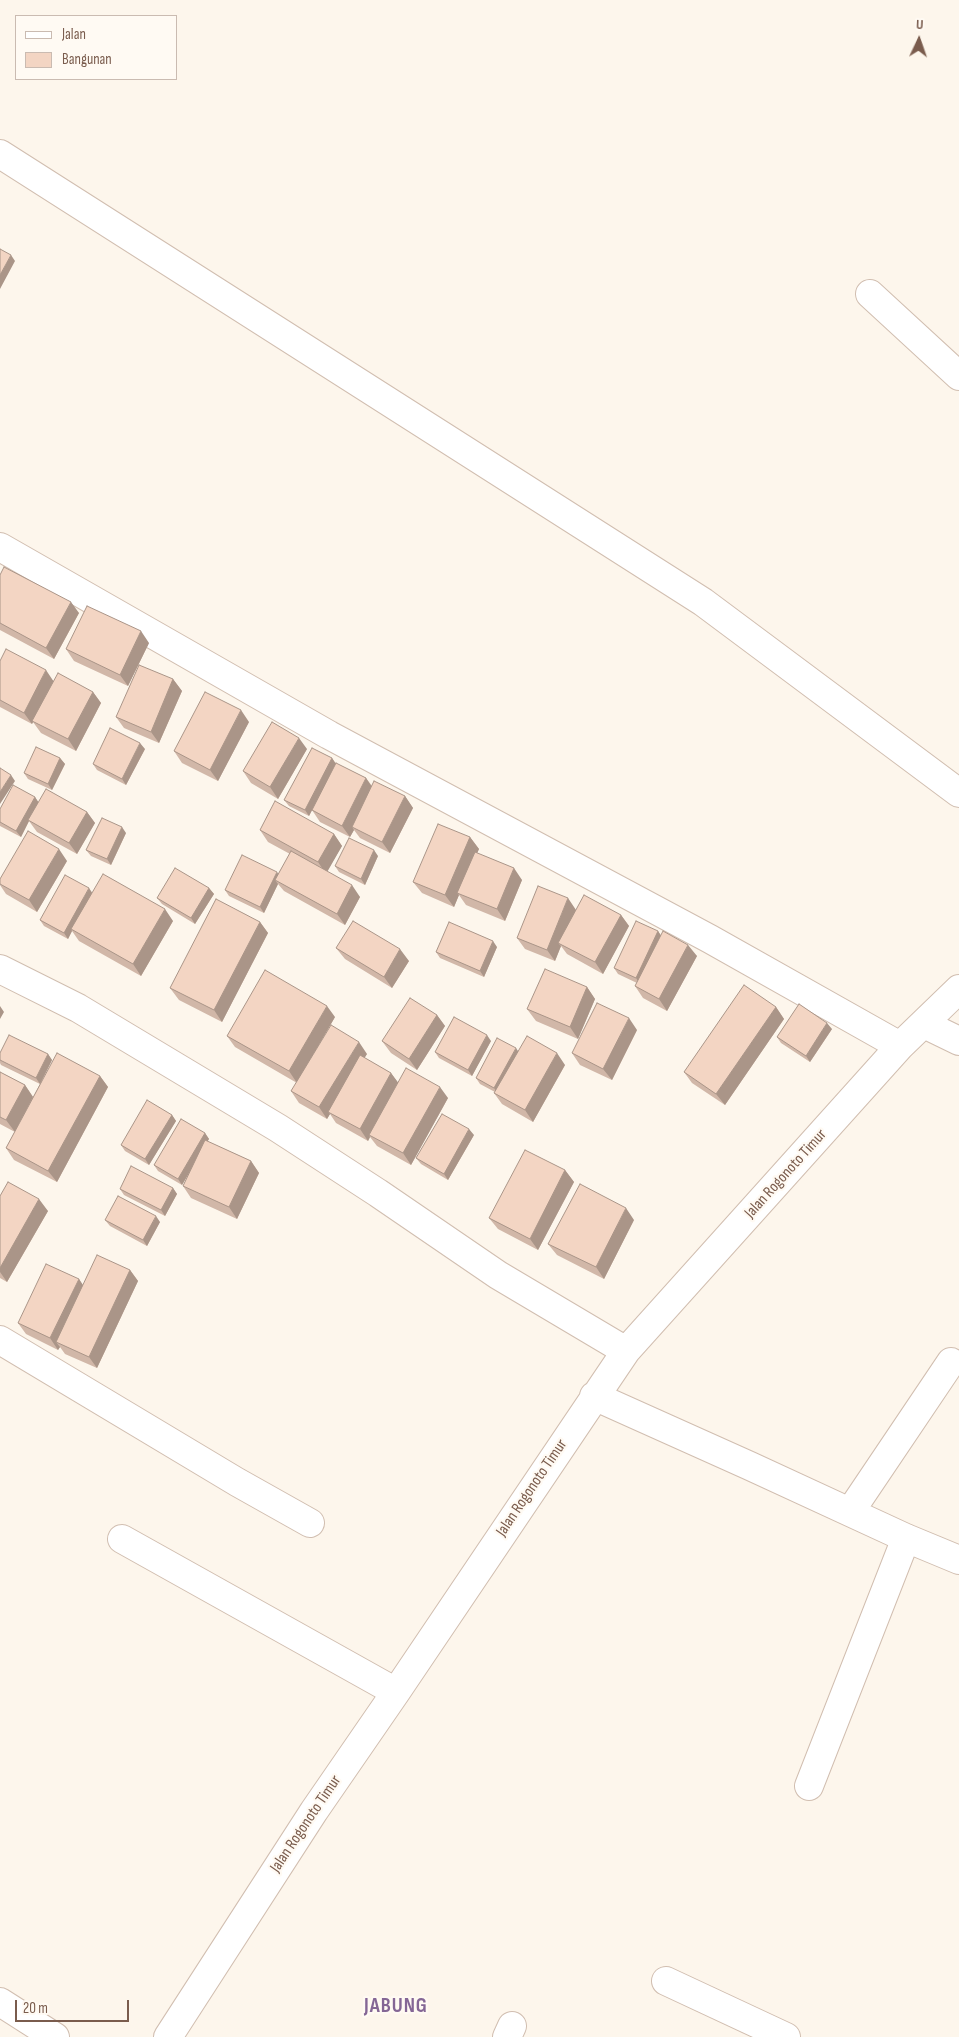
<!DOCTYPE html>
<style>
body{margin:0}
#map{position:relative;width:959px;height:2037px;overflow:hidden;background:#fdf6ec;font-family:"Sofia Sans Condensed",sans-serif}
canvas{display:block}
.legend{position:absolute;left:15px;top:15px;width:162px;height:65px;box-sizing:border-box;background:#fffaf3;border:1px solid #cabbb1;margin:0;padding:6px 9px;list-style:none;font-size:15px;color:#7a5c4d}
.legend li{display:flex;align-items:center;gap:10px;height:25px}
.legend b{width:25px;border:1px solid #cabbb1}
.north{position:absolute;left:894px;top:15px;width:50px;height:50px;-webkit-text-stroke:4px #fffaf3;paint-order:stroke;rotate:3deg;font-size:14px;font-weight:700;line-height:20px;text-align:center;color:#7a5c4d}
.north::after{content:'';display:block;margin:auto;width:18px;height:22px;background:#7a5c4d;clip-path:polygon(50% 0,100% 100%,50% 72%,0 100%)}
.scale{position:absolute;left:15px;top:2000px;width:114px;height:22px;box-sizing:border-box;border:2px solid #7a5c4d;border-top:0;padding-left:6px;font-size:15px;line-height:18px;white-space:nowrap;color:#7a5c4d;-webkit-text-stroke:4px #fffaf3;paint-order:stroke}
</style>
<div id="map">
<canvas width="959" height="2037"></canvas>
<ul class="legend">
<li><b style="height:6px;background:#fff"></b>Jalan</li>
<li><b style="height:14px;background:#f3d5c3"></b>Bangunan</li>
</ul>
<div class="north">U</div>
<div class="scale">20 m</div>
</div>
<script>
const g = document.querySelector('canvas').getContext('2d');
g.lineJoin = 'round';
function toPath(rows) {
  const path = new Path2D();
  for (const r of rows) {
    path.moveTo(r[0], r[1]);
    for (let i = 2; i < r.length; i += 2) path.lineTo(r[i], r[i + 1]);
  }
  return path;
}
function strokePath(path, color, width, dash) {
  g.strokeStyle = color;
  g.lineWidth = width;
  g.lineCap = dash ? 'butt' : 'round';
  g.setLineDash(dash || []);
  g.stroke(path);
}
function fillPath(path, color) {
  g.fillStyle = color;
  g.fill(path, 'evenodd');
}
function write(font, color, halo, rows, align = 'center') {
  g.font = font + ' "Sofia Sans Condensed",sans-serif';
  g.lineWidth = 4.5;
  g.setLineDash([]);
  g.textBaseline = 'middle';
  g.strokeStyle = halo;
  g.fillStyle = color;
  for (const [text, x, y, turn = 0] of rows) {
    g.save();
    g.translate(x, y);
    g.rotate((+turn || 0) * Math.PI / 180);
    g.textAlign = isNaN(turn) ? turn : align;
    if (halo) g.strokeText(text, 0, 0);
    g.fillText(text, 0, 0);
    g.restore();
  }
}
const minor = toPath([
 [0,154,703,602,959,793],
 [870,294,959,376],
 [0,547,329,735,710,939,900,1046],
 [0,969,78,1008,278,1128,378,1193,498,1275,626,1351],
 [924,1024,959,1041],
 [0,1340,237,1482,310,1523],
 [594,1396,750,1466,906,1538,959,1560],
 [850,1512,951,1362],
 [122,1539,396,1692],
 [809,1786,906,1538],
 [666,1981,786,2037],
 [0,2002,55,2037],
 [168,2037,314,1811,396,1692,626,1351,900,1046,959,989],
 [507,2037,512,2026]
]);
const wall = toPath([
 [0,575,79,613,54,659,0,630],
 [149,643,128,686,74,661,66,649],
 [0,661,54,681,93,692,101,703,76,751,41,733,33,722,32,724,0,707],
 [173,679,182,691,159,743,124,728,116,717],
 [249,722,218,781,182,763,174,751],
 [145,749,126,785,97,770,93,764],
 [307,749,278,799,251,783,243,771],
 [60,758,65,764,52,790,28,779,24,773],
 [332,758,336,764,366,778,372,786,405,796,413,808,390,853,360,838,354,830,350,837,320,822,312,810,309,816,289,806,284,800],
 [35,797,38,802,87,812,95,823,77,854,37,832,29,821,21,837,0,826,0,809],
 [260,830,334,834,342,846,327,871,360,897,345,925,284,891,278,884,264,913,229,896,225,890,278,874,290,854,268,842],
 [126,833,111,865,91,856,86,850],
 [470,837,479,849,477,853,522,880,505,921,466,905,459,895,454,907,422,893,413,882],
 [378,856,365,885,339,872,335,866],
 [67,861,37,912,6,894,0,885,0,879],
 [209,888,214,894,195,924,162,904,157,898],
 [92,893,173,921,141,976,79,941,72,931,68,939,44,926,40,920],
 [576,910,574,913,621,915,629,926,603,974,567,954,561,946,555,961,525,949,517,938],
 [260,922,268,933,222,1022,179,1000,170,988],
 [658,931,661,936,697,956,667,1011,643,998,635,986,637,983,618,974,614,968],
 [497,947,484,977,440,958,436,952],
 [336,948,409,961,392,988,345,959],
 [587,987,595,999,578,1039,536,1021,527,1009],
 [776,1007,784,1019,725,1105,692,1083,684,1072],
 [437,1015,445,1026,417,1070,391,1053,382,1041],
 [335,1017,301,1075,367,1054,364,1058,391,1073,398,1083,448,1098,411,1165,377,1146,370,1137,368,1141,336,1123,330,1114,327,1119,299,1103,291,1091,297,1083,235,1047,227,1036],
 [832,1029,810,1062,781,1043,777,1037],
 [637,1030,612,1080,580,1065,572,1053],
 [491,1041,472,1076,439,1058,435,1052],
 [518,1051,565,1065,533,1122,502,1104,494,1093,495,1092,480,1084,476,1078],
 [0,1053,48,1054,52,1060,42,1081,100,1076,108,1087,57,1182,14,1160,6,1148,40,1084,1,1065,0,1063],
 [0,1072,25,1085,33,1097,15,1132,0,1124],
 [172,1115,176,1121,149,1165,125,1151,121,1145],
 [205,1133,209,1139,207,1141,251,1161,259,1173,237,1219,191,1198,183,1186,192,1168,182,1185,158,1171,154,1165],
 [474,1135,448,1180,421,1164,416,1158],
 [565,1170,574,1182,538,1250,498,1229,489,1218],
 [173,1188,177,1194,165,1216,124,1195,120,1189],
 [0,1196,48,1211,7,1282,0,1278],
 [105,1220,160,1222,147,1246,110,1226],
 [634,1220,604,1279,557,1255,548,1244],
 [130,1270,138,1281,97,1368,65,1354,60,1347,58,1350,26,1334,18,1323,79,1279,83,1286]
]);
const shadedWall = toPath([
 [11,255,15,261,0,289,0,275],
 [71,602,79,613,54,659,46,648],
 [141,631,149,643,128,686,120,675],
 [46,670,54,682,32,724,24,713],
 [173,679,182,691,159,743,151,732],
 [93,692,101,703,76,751,68,739],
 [241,710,249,722,218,781,210,770],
 [299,738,307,749,278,799,270,787],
 [140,743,145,749,126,785,122,779],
 [60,758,65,764,52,790,48,784],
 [332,758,336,764,309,816,305,810],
 [11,775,15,781,0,804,0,792],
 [366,778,374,790,352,827,354,830,350,837,342,826],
 [405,796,413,808,390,853,382,842],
 [35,797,39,803,28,820,29,821,21,837,16,831],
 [87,812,95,823,77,854,69,843],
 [122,827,126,833,111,865,107,859],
 [334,834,342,846,326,874,318,862],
 [470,837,479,849,459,894,457,893,459,895,454,907,445,895],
 [59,849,67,861,37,912,29,900],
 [374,850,378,856,365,885,361,879],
 [514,868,522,880,505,921,497,909],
 [277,872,281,878,275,880,278,884,264,913,260,907],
 [352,885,360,897,345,925,337,914],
 [89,888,93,894,71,929,72,931,68,939,64,933],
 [209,888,214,894,195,924,191,918],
 [568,898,576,910,562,945,558,943,561,946,555,961,547,950],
 [165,909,173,921,141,976,133,964],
 [621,915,629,926,603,974,595,962],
 [260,922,268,933,222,1022,214,1010],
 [658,931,662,937,640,984,636,978],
 [493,941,497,947,484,977,480,971],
 [688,945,697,956,667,1011,659,999],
 [400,949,409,961,392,988,384,977],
 [587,987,595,999,578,1039,570,1027],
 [0,1006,4,1012,0,1019],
 [327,1006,335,1017,297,1083,289,1071],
 [776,1007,784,1019,725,1105,716,1094],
 [437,1015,445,1026,417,1070,409,1059],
 [629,1018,637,1030,612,1080,603,1069],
 [827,1023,832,1029,810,1062,806,1056],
 [487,1035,491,1041,472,1076,468,1070],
 [359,1042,367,1054,330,1113,328,1112,330,1114,327,1119,319,1107],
 [516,1048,520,1054,498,1094,494,1088],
 [557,1053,565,1065,533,1122,525,1110],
 [48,1054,52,1060,40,1084,36,1078],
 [391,1073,400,1085,369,1135,370,1137,368,1141,360,1129],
 [100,1076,108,1087,57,1182,48,1171],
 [25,1085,33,1097,15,1132,6,1120],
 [440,1087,448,1098,411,1165,403,1153],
 [172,1115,176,1121,149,1165,145,1159],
 [469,1129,474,1135,448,1180,444,1174],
 [205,1133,209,1139,182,1185,178,1179],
 [251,1161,259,1173,237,1219,229,1207],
 [565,1170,574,1182,538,1250,530,1239],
 [173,1188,177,1194,165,1216,161,1210],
 [39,1199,48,1211,7,1282,0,1272,0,1268],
 [626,1208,634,1220,604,1279,596,1267],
 [156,1216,160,1222,147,1246,143,1240],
 [130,1270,138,1281,97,1368,89,1357],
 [79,1279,87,1291,56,1342,60,1347,58,1350,50,1338]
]);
const building = toPath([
 [0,249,11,255,0,275,0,249],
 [4,567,71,602,46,648,0,623,0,575,4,567],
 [87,606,141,631,120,675,66,649,87,606],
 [6,649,46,670,24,713,0,700,0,661,6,649],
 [139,665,173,679,151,732,116,717,139,665],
 [58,673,93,692,68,739,32,721,58,673],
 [205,692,241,710,210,770,174,751,205,692],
 [272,722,299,738,270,787,243,771,272,722],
 [110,728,140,743,122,779,93,764,110,728],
 [36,747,60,758,48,784,24,773,36,747],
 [312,748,332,758,305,810,284,800,312,748],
 [336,763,366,778,342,826,312,810,336,763],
 [0,768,11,775,0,792,0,768],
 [374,781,405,796,382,842,352,827,374,781],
 [13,785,35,797,16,831,0,822,0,809,13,785],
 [46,789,87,812,69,843,28,820,46,789],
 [275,801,334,834,318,862,260,830,275,801],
 [102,818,122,827,107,859,86,850,102,818],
 [438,824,470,837,445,895,413,882,438,824],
 [28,831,59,849,29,900,0,884,0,879,28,831],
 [349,838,374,850,361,879,335,866,349,838],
 [291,851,352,885,337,914,275,880,291,851],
 [475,852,514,868,497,909,457,893,475,852],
 [242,855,277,872,260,907,225,890,242,855],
 [175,868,209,888,191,918,157,898,175,868],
 [103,874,165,909,133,964,71,929,103,874],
 [65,875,89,888,64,933,40,920,65,875],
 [538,886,568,898,547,950,517,938,538,886],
 [584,895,621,915,595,962,558,943,584,895],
 [216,899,260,922,214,1010,170,988,216,899],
 [353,921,400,949,384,977,336,948,353,921],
 [636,921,658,931,636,978,614,968,636,921],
 [449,922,493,941,480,971,436,952,449,922],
 [663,931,688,945,659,999,635,986,663,931],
 [545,969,587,987,570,1027,527,1009,545,969],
 [265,970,327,1006,289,1071,227,1036,265,970],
 [744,985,776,1007,716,1094,684,1072,744,985],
 [410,998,437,1015,409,1059,382,1041,410,998],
 [597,1003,629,1018,603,1069,572,1053,597,1003],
 [799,1004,827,1023,806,1056,777,1037,799,1004],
 [454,1017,487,1035,468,1070,435,1052,454,1017],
 [331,1025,359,1042,319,1107,291,1091,331,1025],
 [9,1035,48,1054,36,1078,0,1060,0,1053,9,1035],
 [527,1036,557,1053,525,1110,494,1093,527,1036],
 [497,1038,516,1048,494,1088,476,1078,497,1038],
 [57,1053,100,1076,48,1171,6,1148,57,1053],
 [360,1055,391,1073,360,1129,328,1112,360,1055],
 [406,1068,440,1087,403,1153,369,1135,406,1068],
 [0,1072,25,1085,6,1120,0,1117,0,1072],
 [147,1100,172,1115,145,1159,121,1145,147,1100],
 [442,1114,469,1129,444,1174,416,1158,442,1114],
 [181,1119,205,1133,178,1179,154,1165,181,1119],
 [205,1140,251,1161,229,1207,183,1186,205,1140],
 [525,1150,565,1170,530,1239,489,1218,525,1150],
 [131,1166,173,1188,161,1210,120,1189,131,1166],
 [8,1182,39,1199,0,1268,0,1196,8,1182],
 [580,1184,626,1208,596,1267,548,1244,580,1184],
 [118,1196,156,1216,143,1240,105,1220,118,1196],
 [97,1255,130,1270,89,1357,56,1342,97,1255],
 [46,1264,79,1279,50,1338,18,1323,46,1264]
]);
const streetNames = [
 ["Jalan Rogonoto Timur",786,1174,-48],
 ["Jalan Rogonoto Timur",532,1488,-56],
 ["Jalan Rogonoto Timur",306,1824,-56]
];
const districtNames = [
 ["JABUNG",396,2007]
];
strokePath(minor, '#d1beb0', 30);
strokePath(minor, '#fff', 28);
fillPath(wall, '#d1b7a8');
fillPath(shadedWall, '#aa9588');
fillPath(building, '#f3d5c3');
strokePath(building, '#aa9588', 1);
write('16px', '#7a5c4d', '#fffaf3', streetNames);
g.letterSpacing = '1px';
write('bold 21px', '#846695', '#fffaf3', districtNames);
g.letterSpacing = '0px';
</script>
